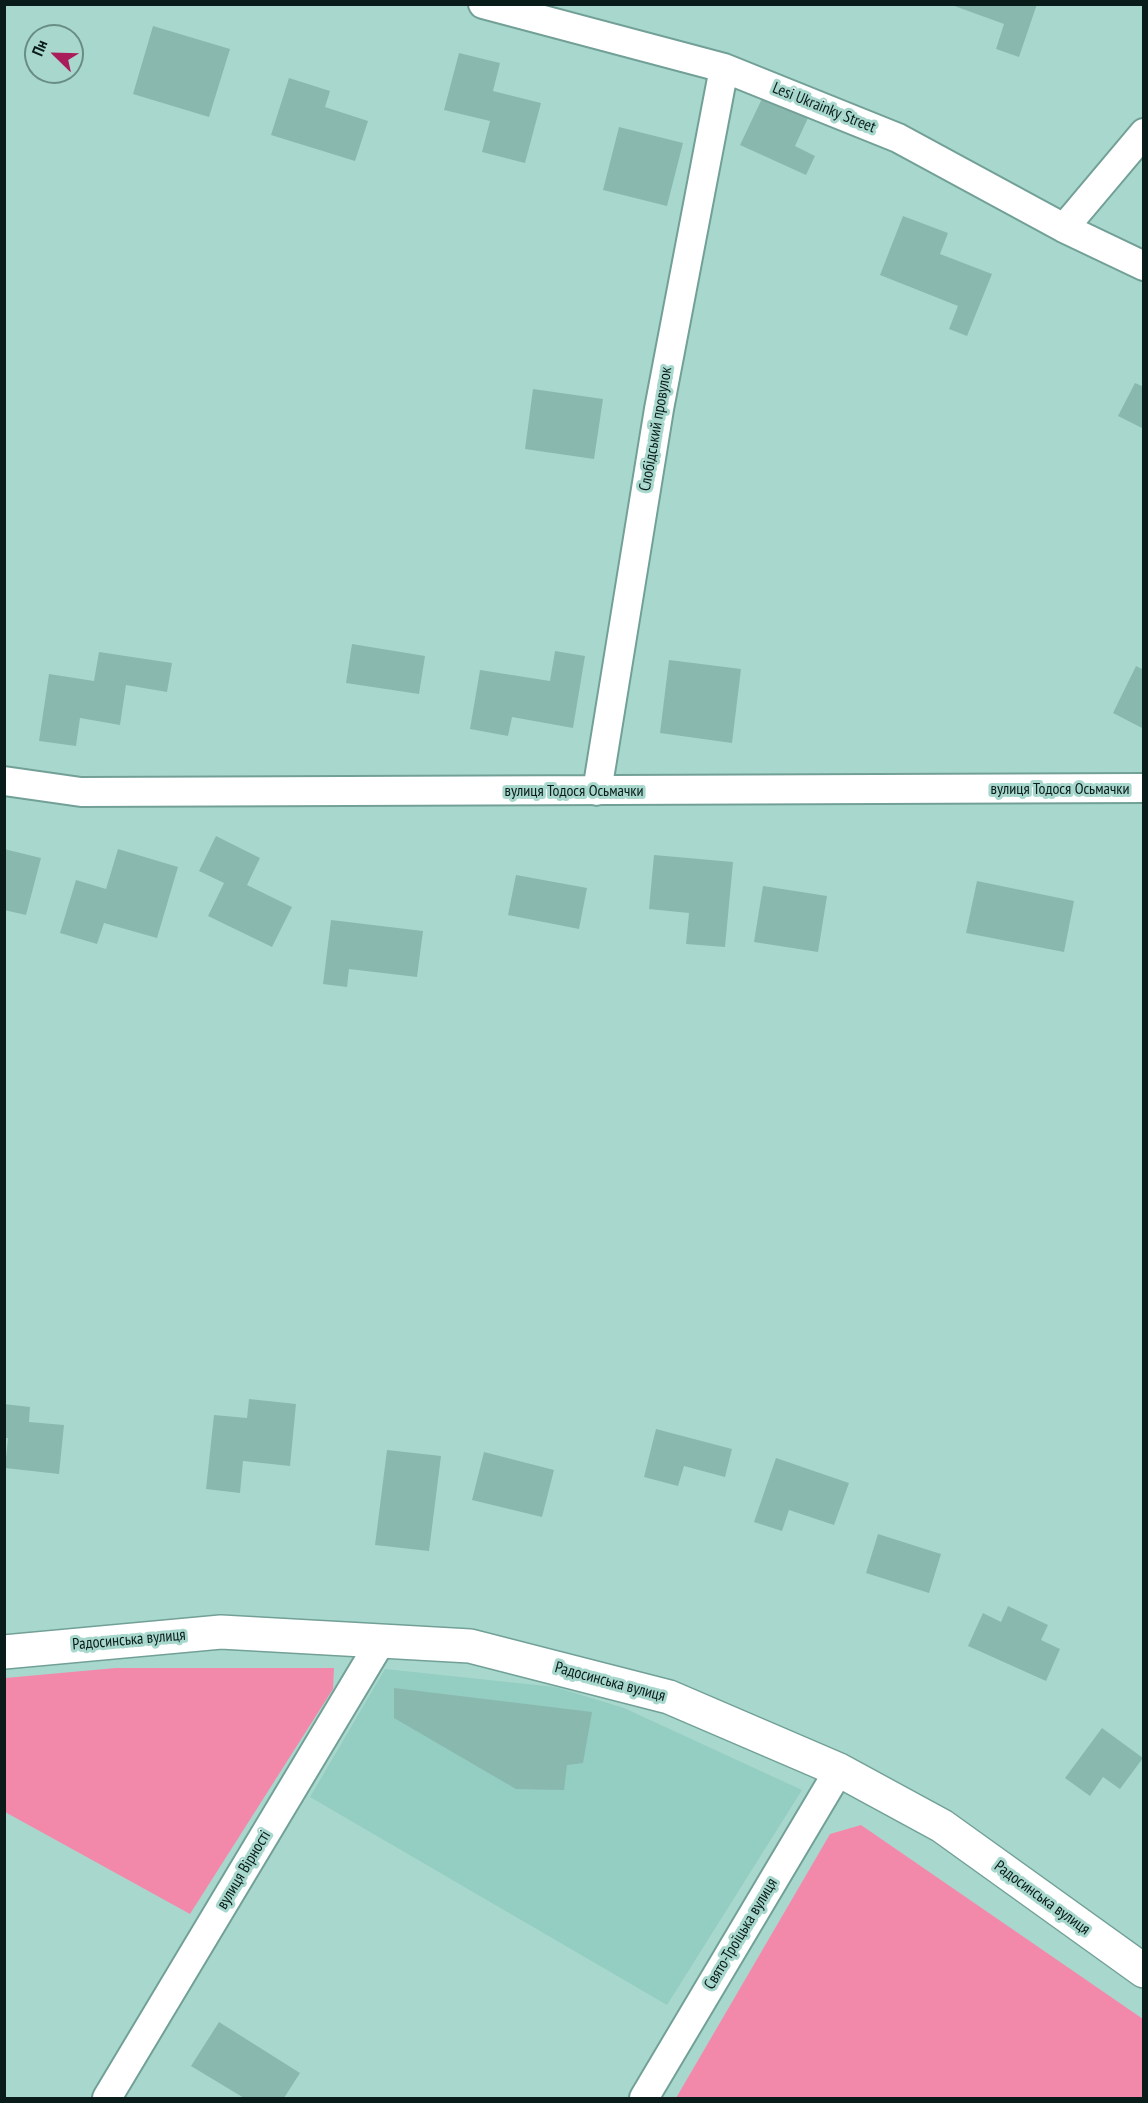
<!DOCTYPE html>
<meta charset="utf-8">
<style>
body{margin:0}
#map{position:relative;width:1148px;height:2103px;overflow:hidden;background:#a8d8cd;font-family:"PT Sans Narrow",sans-serif}
canvas{display:block}
.frame{position:absolute;inset:0;border:6px solid #0a1c19;pointer-events:none}
.north{position:absolute;left:24px;top:24px;width:60px;height:60px;box-sizing:border-box;background:#a8d8cd;border:2px solid #698d85;border-radius:50%;rotate:293deg;font-size:16px;font-weight:700;line-height:24px;text-align:center;color:#0a1c19}
.north::after{content:'';display:block;margin:auto;width:21px;height:27px;background:#aa1d5b;clip-path:polygon(50% 0,100% 100%,50% 72%,0 100%)}
</style>
<div id="map">
<canvas width="1148" height="2103"></canvas>
<div class="frame"></div>
<div class="north">Пн</div>
</div>
<script>
const g = document.querySelector('canvas').getContext('2d');
g.lineJoin = 'round';
function fillPath(path, color) {
  g.fillStyle = color;
  g.fill(path, 'evenodd');
}
function toPath(rows) {
  const path = new Path2D();
  for (const r of rows) {
    path.moveTo(r[0], r[1]);
    for (let i = 2; i < r.length; i += 2) path.lineTo(r[i], r[i + 1]);
  }
  return path;
}
function strokePath(path, color, width, dash) {
  g.strokeStyle = color;
  g.lineWidth = width;
  g.lineCap = dash ? 'butt' : 'round';
  g.setLineDash(dash || []);
  g.stroke(path);
}
function write(font, color, halo, rows, align = 'center') {
  g.font = font + ' "PT Sans Narrow",sans-serif';
  g.lineWidth = 6;
  g.setLineDash([]);
  g.textBaseline = 'middle';
  g.strokeStyle = halo;
  g.fillStyle = color;
  for (const [text, x, y, turn = 0] of rows) {
    g.save();
    g.translate(x, y);
    g.rotate((+turn || 0) * Math.PI / 180);
    g.textAlign = isNaN(turn) ? turn : align;
    if (halo) g.strokeText(text, 0, 0);
    g.fillText(text, 0, 0);
    g.restore();
  }
}
const built = toPath([
 [385,1669,555,1687,624,1708,802,1790,667,2005,310,1797]
]);
const green = toPath([
 [116,1668,334,1668,333,1689,190,1914,5,1812,5,1678],
 [861,1825,1143,2019,1143,2098,676,2098,830,1834]
]);
const building = toPath([
 [949,4,1037,4,1019,57,996,49,1004,24],
 [153,26,230,49,209,117,133,94],
 [459,53,500,63,493,91,541,103,525,163,482,152,490,121,444,110],
 [289,78,330,91,325,107,368,121,355,161,271,135],
 [769,84,814,105,795,146,815,156,806,175,740,145],
 [619,127,683,143,667,206,603,190],
 [903,216,948,233,940,254,992,274,967,336,949,329,958,306,880,275],
 [1135,383,1144,387,1144,429,1118,416],
 [533,389,603,399,594,459,525,449],
 [352,644,425,656,419,694,346,683],
 [555,651,585,656,573,728,512,717,508,736,470,729,480,670,550,681],
 [99,652,172,663,167,692,126,685,120,725,80,718,76,746,39,741,49,674,94,681],
 [669,660,741,669,732,743,660,733],
 [1136,666,1144,670,1144,729,1113,713],
 [216,836,260,858,247,885,292,907,272,947,208,916,224,883,199,871],
 [4,849,41,858,26,915,4,910],
 [118,849,178,867,157,938,104,923,97,944,60,933,76,880,106,889],
 [654,855,733,862,725,947,686,944,689,913,649,909],
 [516,875,587,888,579,929,508,915],
 [977,881,1074,901,1064,952,966,933],
 [763,886,827,896,818,952,754,942],
 [331,920,423,931,417,977,349,969,347,987,323,984],
 [249,1399,296,1404,290,1466,243,1461,240,1493,206,1489,214,1415,247,1418],
 [4,1404,30,1407,29,1422,64,1425,59,1474,5,1468,8,1438,4,1438],
 [656,1429,732,1449,725,1477,684,1466,678,1486,644,1477],
 [387,1450,441,1456,429,1551,375,1545],
 [484,1452,554,1470,542,1517,472,1500],
 [776,1458,849,1483,834,1525,789,1510,782,1531,754,1522],
 [878,1534,941,1554,929,1593,866,1573],
 [1008,1606,1048,1625,1041,1640,1060,1649,1046,1681,968,1646,983,1613,1001,1622],
 [394,1688,592,1712,583,1763,567,1765,564,1790,516,1789,394,1718],
 [1102,1728,1143,1758,1120,1789,1103,1777,1090,1796,1065,1778],
 [219,2022,300,2073,284,2098,244,2098,191,2066]
]);
const minor = toPath([
 [483,4,724,68,898,138,1064,228,1144,266],
 [1064,228,1144,133],
 [4,781,81,792,1144,788],
 [597,791,659,409,724,68],
 [107,2098,381,1641],
 [644,2098,839,1770]
]);
const tertiary = toPath([
 [4,1652,221,1632,470,1646,669,1697,839,1770,942,1826,1144,1971]
]);
const streetNames = [
 ["Lesi Ukrainky Street",824,108,22],
 ["Слобідський провулок",656,429,-80],
 ["вулиця Тодося Осьмачки",1060,789],
 ["вулиця Тодося Осьмачки",574,791],
 ["Радосинська вулиця",129,1640,-5],
 ["Радосинська вулиця",610,1682,15],
 ["вулиця Вірності",244,1870,-59],
 ["Радосинська вулиця",1042,1898,36],
 ["Свято-Троїцька вулиця",741,1934,-59]
];
fillPath(built, '#94cdc2');
fillPath(green, '#f389aa');
fillPath(building, '#89b8af');
strokePath(minor, '#72a097', 32);
strokePath(tertiary, '#72a097', 36);
strokePath(minor, '#fff', 28);
strokePath(tertiary, '#fff', 33);
write('16px', '#0a1c19', '#a8d8cd', streetNames);
</script>
